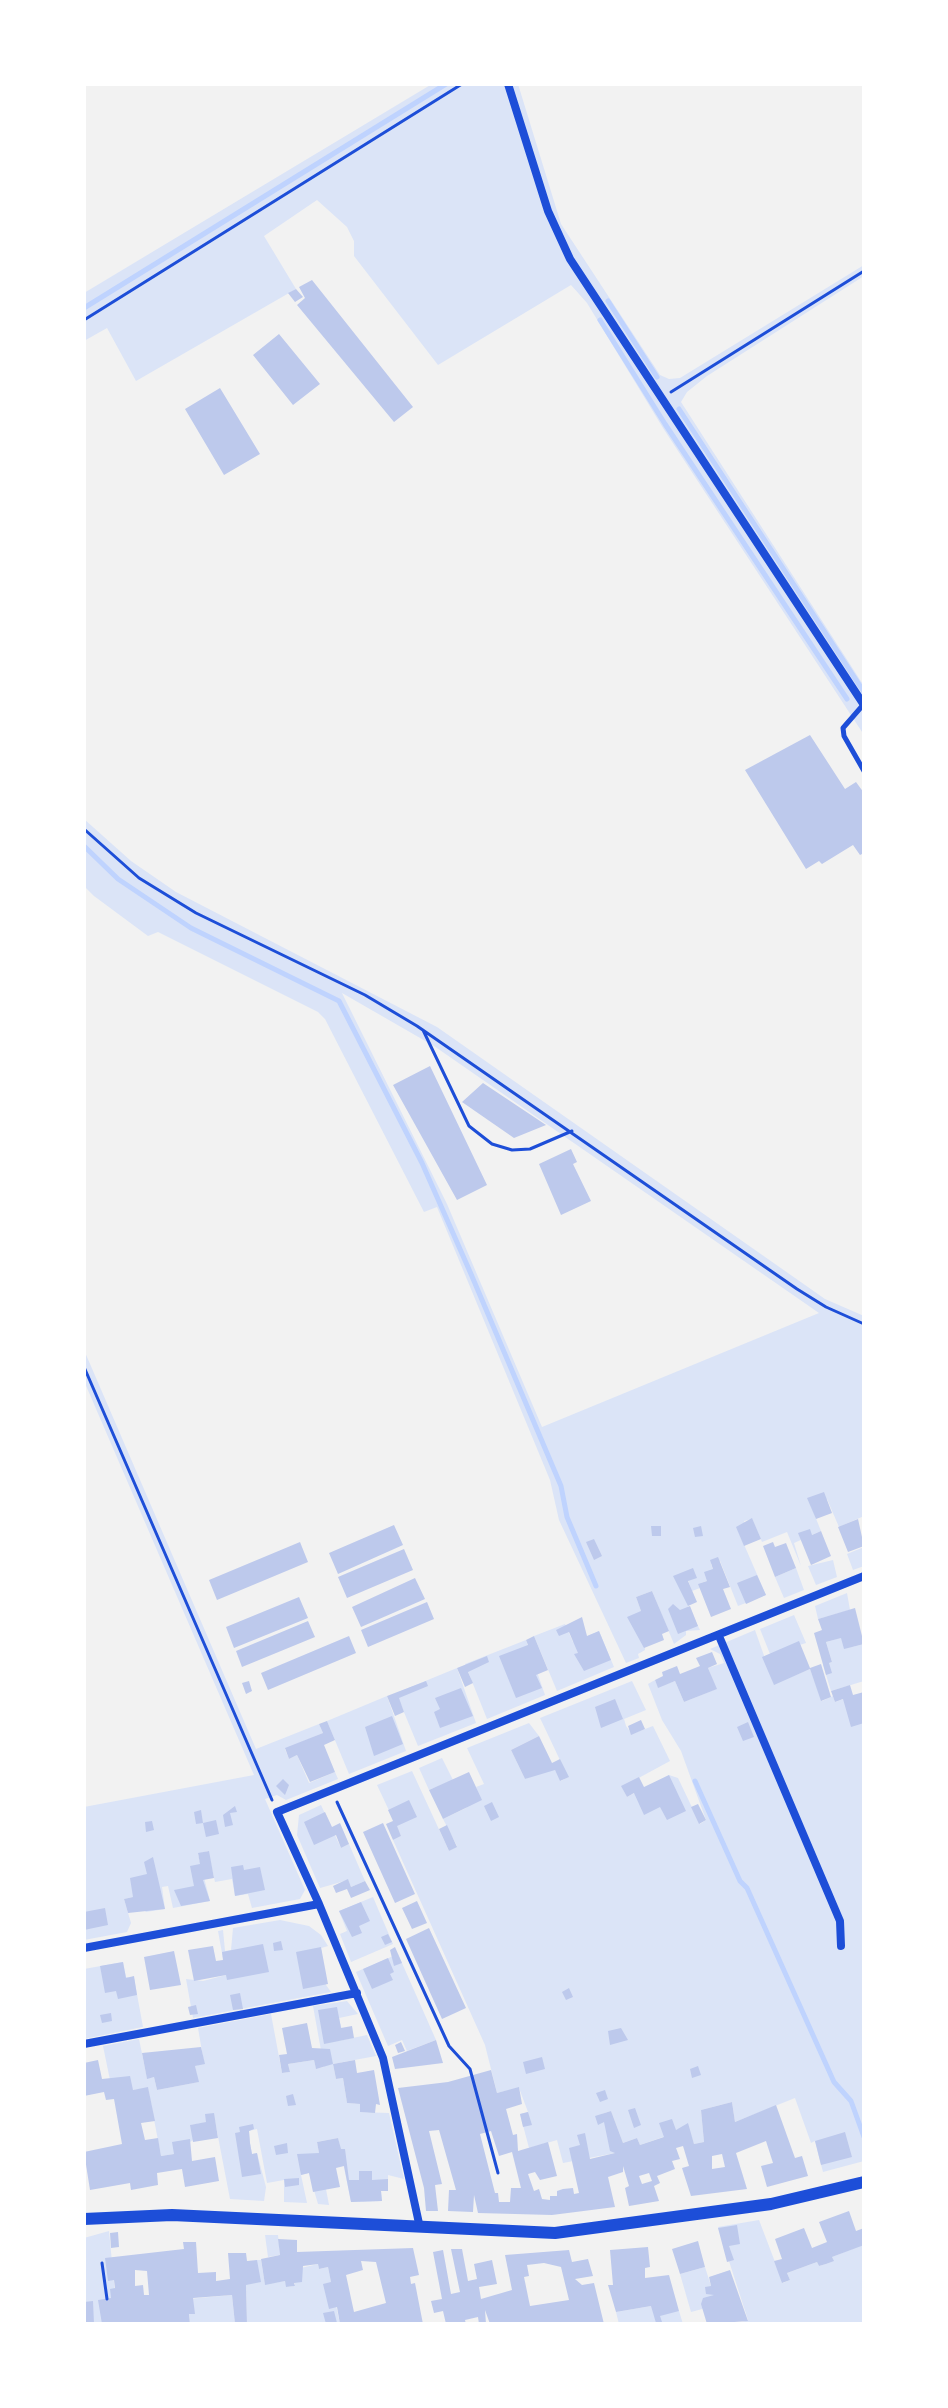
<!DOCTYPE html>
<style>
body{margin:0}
#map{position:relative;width:948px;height:2408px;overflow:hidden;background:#f2f2f2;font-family:Manrope,sans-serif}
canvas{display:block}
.frame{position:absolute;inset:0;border:86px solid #fff;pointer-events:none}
</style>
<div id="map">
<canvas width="948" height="2408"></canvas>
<div class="frame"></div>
</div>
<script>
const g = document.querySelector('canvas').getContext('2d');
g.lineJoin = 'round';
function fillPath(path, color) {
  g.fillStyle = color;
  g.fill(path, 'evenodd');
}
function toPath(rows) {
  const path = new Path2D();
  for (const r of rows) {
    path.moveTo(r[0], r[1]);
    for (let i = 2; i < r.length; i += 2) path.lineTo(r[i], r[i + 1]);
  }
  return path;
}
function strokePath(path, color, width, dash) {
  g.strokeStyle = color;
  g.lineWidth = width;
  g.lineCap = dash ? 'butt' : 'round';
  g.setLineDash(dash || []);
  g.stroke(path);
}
const green = toPath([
 [432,84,518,84,561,224,660,375,669,379,680,378,864,265,864,276,707,376,687,392,681,402,864,686,864,735,663,428,587,303,571,285,438,365,354,256,354,241,347,227,317,200,264,236,296,289,136,381,107,328,84,341,84,293],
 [84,819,131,861,176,892,437,1027,825,1299,864,1316,864,1516,839,1527,827,1499,811,1506,821,1531,794,1543,801,1566,787,1532,762,1542,752,1519,744,1521,747,1529,739,1533,766,1595,738,1606,720,1561,711,1564,716,1577,699,1584,700,1588,692,1591,687,1577,688,1606,700,1630,686,1631,686,1635,674,1644,652,1591,636,1597,641,1611,645,1650,638,1654,639,1658,626,1663,559,1520,550,1480,437,1207,424,1212,325,1019,318,1012,158,932,148,936,94,896,84,886],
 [342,993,434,1046,819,1313,542,1427,447,1204],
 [84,1350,256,1749,319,1724,323,1733,285,1749,289,1759,297,1755,309,1783,335,1772,338,1779,286,1800,277,1795,265,1799,305,1890,300,1899,252,1908,248,1894,235,1896,232,1879,215,1882,208,1851,198,1854,210,1901,173,1908,168,1886,162,1887,165,1909,146,1912,133,1897,124,1899,131,1923,127,1932,84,1940,84,1807,254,1775,84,1381],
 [864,1547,864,1566,853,1570,847,1554],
 [833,1560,837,1577,816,1585,808,1566],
 [796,1568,804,1590,784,1598,775,1577],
 [847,1593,850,1610,818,1619,815,1606],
 [794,1615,806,1643,770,1654,760,1629],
 [565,1624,573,1642,599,1631,614,1667,557,1691,534,1636],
 [755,1630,774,1684,810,1669,822,1701,833,1696,835,1702,864,1692,864,2161,823,2172,815,2141,811,2143,795,2098,735,2122,732,2102,701,2110,704,2142,694,2144,688,2127,676,2130,665,2141,663,2137,640,2145,637,2138,623,2143,611,2111,602,2114,615,2153,563,2163,557,2140,529,2148,520,2114,528,2112,519,2088,497,2093,485,2045,393,1840,401,1836,377,1785,412,1771,449,1851,457,1846,443,1819,466,1808,478,1793,476,1787,484,1784,467,1748,529,1723,539,1736,511,1750,525,1779,553,1766,561,1781,568,1777,540,1718,632,1681,646,1710,624,1719,626,1726,632,1734,653,1726,670,1761,622,1787,627,1797,669,1775,678,1778,700,1824,706,1820,681,1751,662,1720,648,1684,655,1680,658,1687,675,1681,684,1702,716,1689,708,1668,724,1663,720,1654,710,1649],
 [847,1636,851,1647,864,1644,864,1681,831,1691,823,1665,832,1662,826,1642],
 [526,1640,545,1695,487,1719,465,1664],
 [457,1668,476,1723,418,1746,396,1693],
 [387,1696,406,1751,349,1774,327,1721],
 [442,1758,453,1780,429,1790,419,1768],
 [321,1805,341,1848,349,1844,365,1881,351,1887,348,1880,320,1888,297,1835,299,1815],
 [373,1897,393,1944,351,1962,340,1934,347,1931,339,1911],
 [280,1920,309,1926,321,1935,328,1946,321,1948,326,1985,331,1992,193,2018,186,1979,203,1981,226,1975,218,1931,223,1930,225,1951,231,1950,233,1928],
 [398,1954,436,2040,407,2051,402,2040,388,2046,356,1972],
 [123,1962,126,1977,134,1978,143,2027,84,2039,84,1969],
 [347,2001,358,2014,339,2018,342,2030,338,2041,367,2035,376,2056,333,2064,336,2079,343,2078,347,2103,360,2104,360,2112,389,2113,404,2179,388,2175,388,2191,381,2191,382,2201,351,2202,338,2138,317,2142,329,2205,318,2204,309,2173,301,2175,307,2203,284,2202,284,2180,267,2183,257,2129,249,2131,250,2143,252,2154,257,2153,266,2187,264,2201,230,2199,215,2121,191,2125,193,2140,174,2154,161,2156,148,2088,133,2090,110,2080,103,2046,139,2039,147,2078,154,2077,157,2090,198,2082,195,2066,204,2063,198,2028,271,2014,282,2073,290,2072,288,2064,314,2060,316,2068,324,2067,313,2006],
 [759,2220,783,2283,790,2280,787,2273,817,2262,819,2266,826,2264,833,2261,832,2257,862,2245,864,2324,737,2324,748,2320,718,2227],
 [109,2231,118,2324,84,2324,84,2238],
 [265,2235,278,2235,280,2255,268,2257],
 [257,2260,261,2260,265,2284,285,2281,287,2287,295,2286,292,2270,318,2264,319,2269,328,2267,340,2324,243,2324,247,2323,246,2285],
 [705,2267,717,2305,691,2312,680,2274],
 [232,2295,235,2324,190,2324,188,2299],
 [651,2306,679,2311,683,2324,619,2324,616,2312]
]);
const stream = toPath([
 [608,301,657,377],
 [84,308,446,84],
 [600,320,665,424,847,699],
 [679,409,864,692],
 [84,846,118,879,191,928,339,1001,422,1163,471,1274,561,1486,567,1517,596,1586],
 [695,1781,740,1881,747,1888,834,2082,851,2101,864,2137]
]);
const building = toPath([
 [312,280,413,407,394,422,297,305,305,298,299,287],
 [296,289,303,297,295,302,288,293],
 [279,334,320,384,293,405,253,355],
 [220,388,260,454,224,475,185,409],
 [810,735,845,789,856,782,864,793,864,853,860,855,853,845,822,864,819,861,806,869,745,770],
 [430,1066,487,1185,457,1200,393,1085],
 [483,1083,546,1125,514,1138,462,1102],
 [571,1149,577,1162,573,1164,591,1201,561,1215,539,1164],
 [824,1492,832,1513,816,1519,807,1498],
 [752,1518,761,1539,744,1546,736,1527],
 [858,1519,864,1546,848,1552,838,1527],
 [394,1525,403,1545,338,1574,329,1553],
 [651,1526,661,1526,661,1536,652,1536],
 [701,1526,703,1536,695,1537,693,1528],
 [810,1529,812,1535,821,1531,831,1556,811,1565,798,1533],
 [594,1539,602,1556,594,1560,586,1542],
 [300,1542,308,1562,217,1600,209,1580],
 [773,1542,775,1547,786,1543,796,1568,775,1577,763,1546],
 [404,1549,413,1570,347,1598,338,1577],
 [718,1557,730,1587,723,1589,731,1609,711,1617,698,1584,707,1581,704,1572,713,1569,710,1560],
 [693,1568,697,1578,688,1581,697,1602,688,1606,673,1576],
 [757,1575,766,1595,746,1604,737,1583],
 [415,1578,425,1599,361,1627,352,1607],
 [652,1591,669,1631,662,1634,664,1640,644,1648,627,1617,641,1611,636,1597],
 [299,1597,308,1618,234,1648,226,1627],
 [427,1602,434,1619,368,1647,361,1630],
 [673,1604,680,1610,690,1606,698,1626,678,1634,668,1609],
 [855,1608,864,1644,844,1649,841,1638,826,1642,832,1662,829,1663,832,1673,826,1675,814,1633,822,1630,818,1619],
 [582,1617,587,1636,599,1631,611,1660,584,1671,574,1654,578,1653,569,1632,559,1636,556,1630],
 [308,1621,315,1637,242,1667,236,1651],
 [349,1636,356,1653,268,1690,261,1673],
 [534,1636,548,1670,536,1675,542,1688,516,1698,499,1656,528,1645,526,1640],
 [799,1641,810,1668,821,1664,831,1697,821,1701,810,1669,774,1685,762,1657],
 [712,1652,717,1664,708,1668,717,1689,684,1702,675,1681,658,1688,655,1680,663,1676,662,1672,677,1666,680,1674,700,1666,696,1658],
 [487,1656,489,1662,468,1672,473,1683,465,1687,457,1668],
 [249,1681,252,1691,246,1694,242,1683],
 [426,1681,428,1686,399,1698,404,1712,395,1716,387,1696],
 [850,1685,853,1695,864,1692,864,1723,851,1727,843,1699,835,1702,831,1691],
 [461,1688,473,1716,440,1728,434,1712,440,1709,435,1698],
 [615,1699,623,1719,601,1728,595,1707],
 [392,1716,403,1744,374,1756,365,1727],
 [641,1720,645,1729,631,1735,628,1726],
 [327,1721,335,1740,324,1745,335,1772,310,1782,297,1755,289,1759,285,1748,323,1733,319,1724],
 [748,1722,754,1737,743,1741,737,1727],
 [539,1736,552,1763,560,1759,569,1777,560,1781,555,1770,525,1779,511,1750],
 [469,1772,482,1800,443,1819,429,1790],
 [669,1775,686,1811,667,1820,660,1807,644,1815,634,1793,627,1797,621,1786,639,1777,644,1787],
 [283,1779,289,1785,285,1795,276,1786],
 [409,1800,417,1817,397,1826,401,1836,393,1840,386,1824,393,1821,388,1810],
 [492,1802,499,1817,491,1821,484,1806],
 [698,1804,706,1820,699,1824,691,1807],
 [235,1806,237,1812,230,1813,233,1825,225,1827,223,1815],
 [201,1810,203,1823,196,1824,194,1812],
 [325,1812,332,1827,340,1823,349,1844,341,1848,336,1835,314,1845,304,1822],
 [216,1820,219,1834,206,1837,203,1823],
 [152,1821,154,1830,146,1832,145,1822],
 [383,1823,415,1894,395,1903,363,1832],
 [447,1825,457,1847,449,1851,439,1829],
 [209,1851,214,1878,203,1880,210,1901,181,1906,174,1890,194,1886,190,1866,200,1864,198,1853],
 [153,1857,165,1909,128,1913,124,1899,133,1897,130,1878,147,1874,144,1862],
 [243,1865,244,1870,260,1867,265,1890,235,1896,231,1867],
 [348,1879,351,1887,365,1881,370,1890,351,1898,347,1889,336,1893,333,1886],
 [417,1901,427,1923,412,1929,402,1908],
 [361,1902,370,1921,359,1926,362,1933,352,1937,339,1911],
 [105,1908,108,1925,84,1930,84,1912],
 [429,1928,466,2008,442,2019,406,1939],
 [388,1934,392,1942,385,1945,381,1937],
 [281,1941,283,1950,274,1951,273,1943],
 [263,1944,269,1972,227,1980,226,1975,194,1981,188,1950,213,1946,216,1961,223,1960,222,1952],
 [321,1947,328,1984,303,1989,296,1952],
 [395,1947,402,1963,394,1966,390,1950],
 [174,1951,181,1985,150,1990,144,1957],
 [388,1958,394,1972,390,1974,393,1980,372,1989,363,1969],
 [123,1962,126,1978,134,1976,137,1995,118,1999,116,1991,105,1993,100,1966],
 [569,1988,573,1997,566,2000,562,1992],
 [240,1993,243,2009,233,2010,230,1995],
 [196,2005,198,2014,190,2015,188,2007],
 [337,2007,341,2028,352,2026,354,2038,324,2044,318,2010],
 [111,2013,112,2021,102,2023,100,2015],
 [307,2023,312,2048,330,2049,333,2064,316,2069,314,2060,288,2064,290,2072,282,2073,279,2055,287,2054,282,2028],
 [621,2028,628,2040,610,2045,608,2031],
 [436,2040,443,2063,395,2069,392,2057],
 [401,2042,405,2051,398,2053,395,2045],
 [201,2047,205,2064,195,2066,199,2082,157,2090,154,2077,147,2079,142,2053],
 [542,2057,545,2069,526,2074,523,2062],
 [98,2060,102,2079,130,2076,133,2090,148,2087,155,2121,141,2123,145,2140,158,2138,161,2156,174,2154,172,2142,190,2139,192,2161,215,2157,219,2181,185,2187,182,2169,157,2173,158,2185,131,2190,130,2183,90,2190,84,2152,122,2144,114,2099,106,2100,104,2092,84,2096,84,2063],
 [355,2060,357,2073,374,2070,380,2105,376,2104,375,2113,360,2112,360,2104,347,2103,343,2078,336,2079,333,2064],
 [698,2066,701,2075,692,2078,690,2069],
 [491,2070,497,2093,519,2087,522,2104,506,2109,513,2135,517,2134,518,2151,548,2142,557,2176,540,2180,535,2172,528,2174,534,2191,539,2189,542,2199,550,2200,550,2196,557,2196,557,2191,563,2189,573,2188,574,2194,579,2193,569,2148,580,2145,577,2135,585,2133,590,2159,615,2153,610,2151,604,2122,598,2125,595,2116,611,2111,623,2143,637,2138,640,2145,664,2137,659,2123,672,2119,676,2130,688,2123,694,2144,704,2142,701,2110,732,2102,735,2122,776,2105,795,2158,802,2156,808,2176,767,2187,761,2166,773,2163,766,2141,736,2153,747,2189,691,2196,682,2168,689,2166,683,2146,676,2148,680,2159,672,2161,675,2169,657,2176,660,2183,654,2186,659,2201,629,2206,625,2188,629,2186,623,2166,623,2172,608,2177,615,2207,552,2215,478,2213,474,2195,473,2212,448,2211,449,2190,456,2190,439,2130,429,2131,442,2184,435,2185,438,2211,426,2211,424,2188,398,2088,448,2082],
 [491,2131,499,2156,512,2152,521,2188,511,2188,510,2202,499,2202,498,2193,495,2193,480,2134],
 [722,2154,725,2167,712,2169,712,2156],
 [649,2173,652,2181,642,2184,639,2176],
 [605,2090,608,2099,600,2102,596,2093],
 [293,2094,296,2105,288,2106,286,2096],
 [635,2108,641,2125,634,2128,628,2110],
 [528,2112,532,2125,523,2127,520,2114],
 [214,2113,218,2138,193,2142,190,2125,206,2122,205,2114],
 [253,2124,254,2129,249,2131,250,2143,252,2154,257,2153,261,2174,242,2177,235,2133,240,2132,239,2127],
 [845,2132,852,2157,821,2165,815,2141],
 [338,2138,341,2149,345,2149,349,2180,359,2180,359,2171,372,2171,372,2180,388,2179,388,2191,381,2191,382,2201,351,2202,344,2166,336,2168,340,2187,313,2192,309,2173,301,2175,297,2154,319,2153,317,2142],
 [287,2143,288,2153,276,2155,274,2146],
 [299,2178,299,2185,285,2187,284,2179],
 [849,2211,856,2231,864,2228,864,2245,832,2257,834,2261,826,2264,819,2266,817,2262,787,2273,790,2280,782,2283,774,2261,782,2259,775,2239,804,2228,812,2248,827,2242,819,2222],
 [737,2225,740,2244,729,2246,734,2260,727,2262,718,2228],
 [118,2232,119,2247,111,2248,110,2233],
 [278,2239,297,2240,297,2252,413,2248,419,2275,410,2277,411,2284,415,2283,423,2324,340,2324,337,2307,329,2309,323,2284,331,2282,328,2267,319,2269,318,2264,303,2266,302,2282,294,2283,295,2286,286,2287,285,2281,265,2285,261,2259,280,2255],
 [361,2261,376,2262,386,2303,354,2312,346,2275,363,2270],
 [698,2241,705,2267,680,2274,672,2249],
 [183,2242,196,2242,198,2273,216,2272,216,2281,230,2279,228,2253,246,2253,247,2261,257,2260,261,2282,246,2285,247,2324,235,2324,232,2295,193,2298,195,2314,189,2314,190,2324,102,2324,98,2300,111,2298,110,2289,115,2288,114,2280,108,2281,105,2258,184,2249],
 [135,2270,147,2271,149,2295,144,2295,143,2285,135,2286],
 [648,2247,650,2267,645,2268,645,2278,669,2275,679,2311,660,2316,662,2322,656,2323,651,2306,616,2312,608,2285,613,2285,610,2250],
 [451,2249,462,2249,468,2281,477,2279,474,2264,492,2260,497,2284,479,2287,481,2299,512,2290,505,2255,569,2250,572,2262,588,2259,593,2276,575,2279,582,2285,594,2283,604,2324,490,2324,485,2310,486,2324,479,2324,478,2317,465,2320,466,2324,446,2324,443,2311,434,2313,431,2301,442,2299,433,2252,443,2250,451,2294,460,2292],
 [544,2263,561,2267,569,2300,530,2306,524,2277,529,2276,527,2265],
 [730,2270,748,2321,707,2324,701,2304,703,2298,714,2295,706,2294,705,2287,711,2286,709,2277],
 [93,2301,94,2324,85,2324,84,2302],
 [334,2311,337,2323,326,2324,323,2313]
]);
const path = toPath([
 [84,320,462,84],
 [671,392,864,271],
 [84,829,139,878,196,913,365,995,417,1026,797,1289,826,1307,864,1324],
 [423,1030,469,1126,492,1144,512,1150,530,1149,572,1131],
 [84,1367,272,1800],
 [337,1802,449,2046,470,2069,498,2173],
 [102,2263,107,2299]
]);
const service = toPath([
 [863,705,843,728,844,736,864,771]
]);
const minor = toPath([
 [508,84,548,211,570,259,864,705],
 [719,1636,840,1921,841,1946],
 [319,1904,277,1812,864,1576],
 [84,1948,319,1904,383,2058,420,2228],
 [84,2044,357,1993]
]);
const tertiary = toPath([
 [84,2219,172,2215,555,2233,771,2204,864,2182]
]);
fillPath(green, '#dbe4f7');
strokePath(stream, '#bfd3fe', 5);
fillPath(building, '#bdc9ec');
strokePath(path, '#1d4ed8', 3);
strokePath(service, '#1d4ed8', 5);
strokePath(minor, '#1d4ed8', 8);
strokePath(tertiary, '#1d4ed8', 12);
</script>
